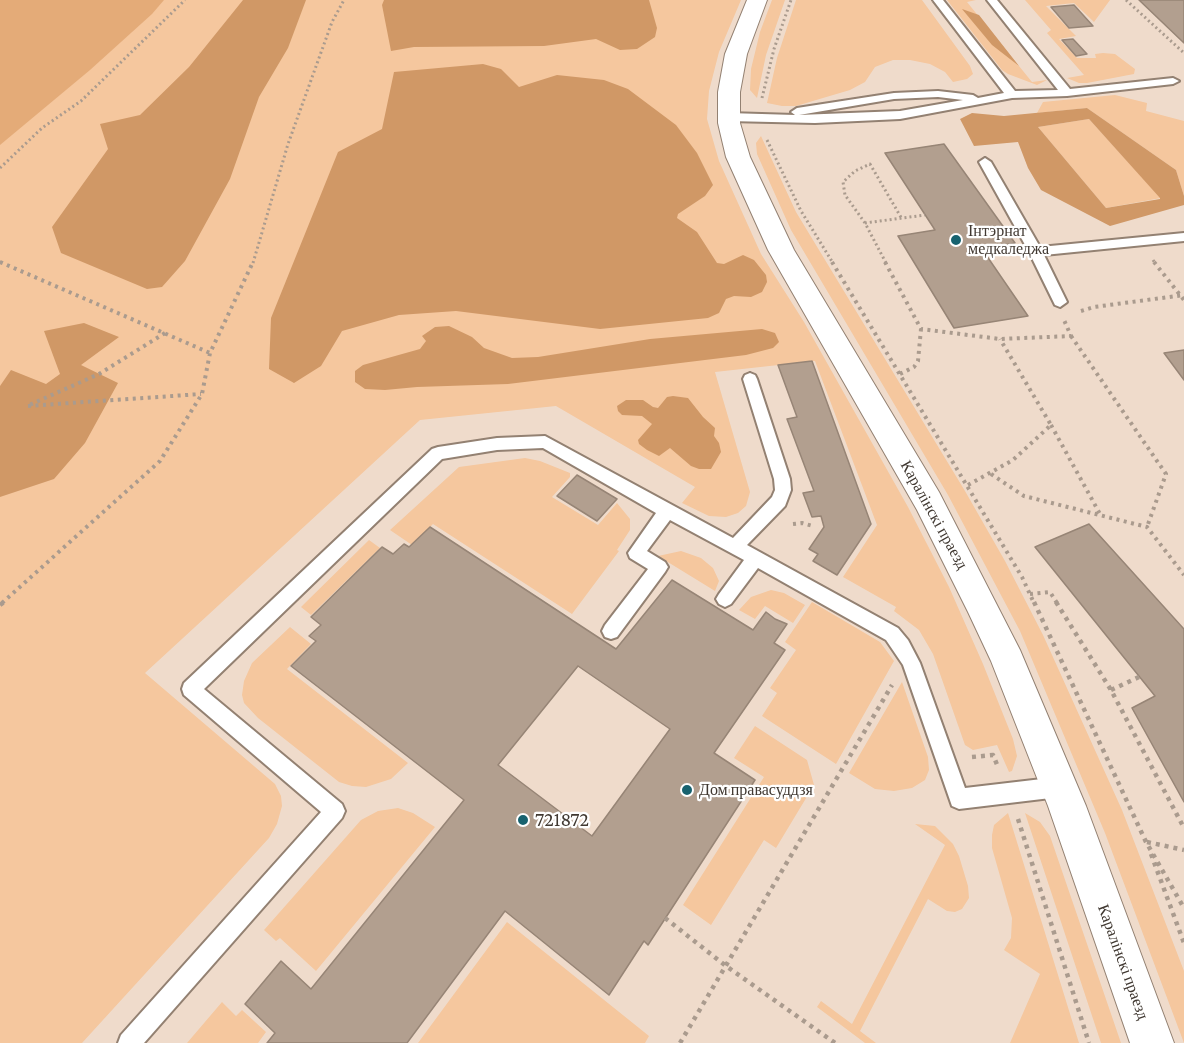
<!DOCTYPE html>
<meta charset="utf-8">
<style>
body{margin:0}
canvas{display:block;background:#efdbcb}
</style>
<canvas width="1184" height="1043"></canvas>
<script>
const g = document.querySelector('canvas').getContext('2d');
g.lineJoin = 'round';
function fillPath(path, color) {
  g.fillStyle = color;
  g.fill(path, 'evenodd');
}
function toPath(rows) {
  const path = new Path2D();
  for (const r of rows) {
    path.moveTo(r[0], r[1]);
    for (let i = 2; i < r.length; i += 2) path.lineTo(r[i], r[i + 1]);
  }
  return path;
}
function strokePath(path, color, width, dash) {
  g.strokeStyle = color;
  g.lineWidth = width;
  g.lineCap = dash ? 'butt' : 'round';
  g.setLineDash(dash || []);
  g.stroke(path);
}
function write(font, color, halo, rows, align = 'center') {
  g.font = font + ' "Crimson Pro",serif';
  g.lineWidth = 4.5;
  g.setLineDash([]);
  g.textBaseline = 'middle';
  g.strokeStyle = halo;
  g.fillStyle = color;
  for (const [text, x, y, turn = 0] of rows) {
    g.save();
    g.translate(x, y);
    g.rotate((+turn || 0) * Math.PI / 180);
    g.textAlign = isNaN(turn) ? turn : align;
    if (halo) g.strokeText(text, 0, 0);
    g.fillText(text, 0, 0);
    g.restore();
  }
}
const green = toPath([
 [0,0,741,0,719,52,709,91,707,119,719,161,761,254,804,322,908,507,949,587,983,664,1013,739,1017,756,1012,771,1009,772,997,745,973,750,965,745,933,654,919,630,894,611,896,607,843,577,877,525,815,361,715,372,750,492,746,506,738,513,726,517,709,516,682,503,695,487,556,406,420,420,145,673,275,784,281,796,282,806,277,824,269,838,82,1043,0,1043],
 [772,0,785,0,766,55,757,98,750,90,751,69,760,32],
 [796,0,922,0,970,66,973,74,967,79,953,82,945,72,930,64,910,60,893,60,875,67,865,82,850,90,796,106,782,106,767,103,777,58],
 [947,0,976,0,967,2,1032,82,1047,80,1037,85,1008,74,1002,70],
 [1025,0,1110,0,1094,22,1074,3,1046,6,1076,36,1059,39,1077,58,1096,58,1095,54,1103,53,1115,54,1135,69,1134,74,1087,83,1079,83,1067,78,1084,75,1047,33,1051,30],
 [1115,95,1147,103,1146,111,1184,121,1184,196,1176,170,1087,108,1037,113,1043,102],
 [1089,119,1161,198,1106,208,1038,127],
 [761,136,796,212,965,491,1005,561,1043,635,1122,810,1184,971,1184,1043,1105,833,1020,631,948,495,791,230,757,154,756,143],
 [525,458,540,461,570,473,570,477,552,497,598,525,617,503,630,519,630,530,617,550,619,551,572,614,433,524,412,545,390,530,459,467],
 [369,540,380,548,311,615,301,607],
 [681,551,701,558,713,568,719,581,715,591,658,556],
 [771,590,784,593,805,605,793,623,765,606,755,619,739,610,751,597],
 [812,602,880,642,894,661,836,764,762,716,777,693,770,688,796,650,785,642],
 [290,627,311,644,287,669,408,763,391,779,366,787,352,786,339,782,258,718,244,703,242,695,244,681,252,663],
 [902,682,928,757,929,770,925,780,912,788,894,791,875,789,849,773],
 [755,726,807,760,814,785,776,848,764,840,711,925,683,905,764,777,734,758],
 [398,808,413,813,435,827,316,971,280,938,276,941,264,930,361,820,378,811],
 [1008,813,1079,1043,1010,1043,1040,974,1004,950,1011,938,1012,918,992,848,992,835,994,825],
 [1025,813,1040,822,1050,836,1121,1043,1101,1043],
 [915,824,935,826,953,844,959,856,968,886,969,898,962,909,955,912,947,911,928,899,860,1031,876,1043,865,1043,817,1007,821,1001,852,1024,945,845],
 [507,922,649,1036,645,1043,418,1043],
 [222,1002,236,1016,242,1010,266,1032,258,1043,187,1043]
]);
const forest = toPath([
 [243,0,306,0,288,48,259,97,230,179,185,261,162,287,147,289,61,253,52,227,108,149,100,124,140,115,189,67],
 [384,0,649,0,657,28,655,37,637,49,620,50,596,39,544,46,414,47,391,51,382,5],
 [962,9,979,15,1019,66,992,45],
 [483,64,501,69,519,87,557,75,604,80,628,89,676,125,697,153,713,185,705,196,678,214,677,218,697,232,717,263,724,264,743,255,754,260,766,275,767,282,762,292,751,297,734,296,726,299,719,313,708,318,600,329,456,311,399,315,342,331,321,366,294,383,269,369,271,318,338,152,382,129,394,72],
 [1087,108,1176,170,1184,196,1184,205,1110,226,1041,190,1028,168,1018,142,974,146,960,119,972,113,1004,116],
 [1089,119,1160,198,1160,199,1106,208,1038,127],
 [84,323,119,337,81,365,118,383,85,443,54,479,0,497,0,386,11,370,46,384,60,374,44,331],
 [449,326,472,337,484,348,512,358,538,357,650,339,762,329,775,333,779,342,773,348,746,355,508,384,417,387,385,390,365,389,355,382,355,371,363,365,420,349,426,341,422,336,435,327],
 [673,396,688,398,703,417,715,428,714,436,719,443,721,452,711,469,699,469,691,466,670,448,659,456,647,450,639,444,638,440,652,424,642,416,622,415,618,411,617,406,626,400,643,400,653,407,658,408,667,397]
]);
const water = toPath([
 [0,0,164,0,152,14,90,70,0,145]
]);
const building = toPath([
 [1139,0,1184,0,1184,43,1139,0],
 [1074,5,1093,26,1069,28,1051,7,1074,5],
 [1073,39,1087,54,1076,56,1062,40,1073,39],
 [944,144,1015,243,982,249,1028,316,954,328,898,236,935,230,885,153,944,144],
 [1184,350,1184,380,1164,353,1184,350],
 [812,361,871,524,837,575,813,561,818,554,809,549,824,527,821,516,812,517,803,493,814,491,787,419,797,417,778,365,812,361],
 [577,475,617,499,597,521,557,496,577,475],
 [1089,524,1184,629,1184,802,1132,708,1155,696,1035,547,1089,524],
 [430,527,616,649,672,580,753,630,766,612,775,619,787,624,774,643,785,650,714,753,755,780,648,945,644,941,609,995,505,911,407,1043,267,1043,275,1033,245,1004,281,961,311,989,464,800,291,666,316,641,309,636,321,625,311,617,382,547,393,554,404,544,409,547,430,527],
 [578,666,670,729,592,836,498,765,578,666]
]);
const pathFar2 = toPath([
 [1126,0,1184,53],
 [762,98,774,49,791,0],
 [767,140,801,211,833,263],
 [0,168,42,128,81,101,185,0],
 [865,223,845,195,843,182,855,171,870,164,902,219],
 [1153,260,1155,263],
 [0,262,3,263],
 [253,263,288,144,332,22,344,0],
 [886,263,865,223,925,215]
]);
const pathFar1 = toPath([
 [0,262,210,353],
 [832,262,1022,577,1034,603],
 [885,262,921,329,1000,339,1071,336,1064,320],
 [1154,262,1184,300],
 [1081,311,1094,307,1184,295],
 [165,333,99,374,27,406,201,394],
 [1071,336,1166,474,1147,527],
 [900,374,914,367,918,361,921,329],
 [1051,425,1100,514],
 [991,474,1024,496,1147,527,1184,575],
 [968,485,1013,460,1051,425,1000,339],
 [793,524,802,523,813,526],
 [1030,594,1050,592,1057,603],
 [2,603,160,461,202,394,210,353,253,262]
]);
const path = toPath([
 [1034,602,1146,842,1184,908],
 [1056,602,1111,690,1184,828],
 [0,605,4,602],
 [1111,690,1139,677],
 [972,757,993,755,998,767],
 [1018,819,1089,1043],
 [1147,842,1184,850],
 [1151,854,1184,943],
 [665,918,726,966,835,1043],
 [680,1043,892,685]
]);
const service = toPath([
 [933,0,943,0,1015,91,1058,90,987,0,997,0,1070,89,1173,78,1179,81,1173,84,1067,96,1012,98,900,119,815,123,728,121,722,117,728,113,795,115,791,112,797,108,894,93,938,91,973,95,978,98,1004,93,933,0],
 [938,97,963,100,900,111,799,115,894,99,938,97],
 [985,158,991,162,1040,247,1184,233,1184,241,1044,255,1067,302,1060,307,1055,305,1029,252,979,162,985,158],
 [750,373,755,375,757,379,790,479,791,490,785,506,747,545,898,628,908,640,920,663,965,788,1059,777,1066,780,1069,787,1066,794,1059,797,959,809,952,806,903,665,886,640,758,568,731,604,725,607,719,604,716,599,719,594,744,560,670,520,647,551,665,562,668,567,665,572,617,637,611,639,605,637,602,631,605,625,648,569,630,558,628,553,656,513,543,448,497,450,442,459,204,689,342,804,345,811,342,818,144,1043,118,1043,121,1035,321,812,184,695,182,689,184,683,432,449,438,447,497,438,545,436,733,538,772,497,775,490,774,479,743,379,745,375,750,373]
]);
const minor = toPath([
 [747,0,767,0,747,54,740,92,740,123,750,157,794,250,939,492,1020,650,1086,806,1174,1043,1130,1043,1048,806,991,661,968,612,917,510,768,250,726,157,718,123,718,92,725,54,747,0]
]);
const markers = [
 [956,240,6,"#17626f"],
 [687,790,6,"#17626f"],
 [523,820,6,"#17626f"]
];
const poiNames = [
 ["Інтэрнат",968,231],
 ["медкаледжа",968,249],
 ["Дом правасуддзя",699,790]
];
const streetNames = [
 ["Каралінскі праезд",934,515,61],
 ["Каралінскі праезд",1123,962,70]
];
const nearPoinames = [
 ["721872",535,820]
];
fillPath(green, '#f5c79e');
fillPath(forest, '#d09866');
fillPath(water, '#e4ab78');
fillPath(building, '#b29f8f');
strokePath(building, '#978576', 1.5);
strokePath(service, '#938172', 4);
strokePath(minor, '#938172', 2);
strokePath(pathFar2, '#aa9b8e', 3, [2, 3]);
strokePath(pathFar1, '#aa9b8e', 4, [3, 4.5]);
strokePath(path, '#aa9b8e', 4.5, [4, 5]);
fillPath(service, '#fff');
fillPath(minor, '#fff');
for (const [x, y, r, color] of markers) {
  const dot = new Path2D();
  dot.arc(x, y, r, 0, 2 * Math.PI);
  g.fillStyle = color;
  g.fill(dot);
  strokePath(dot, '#fff', 2);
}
write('16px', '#403831', '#fff', poiNames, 'left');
write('16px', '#403831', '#fff', streetNames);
write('20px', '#403831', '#fff', nearPoinames, 'left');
</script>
